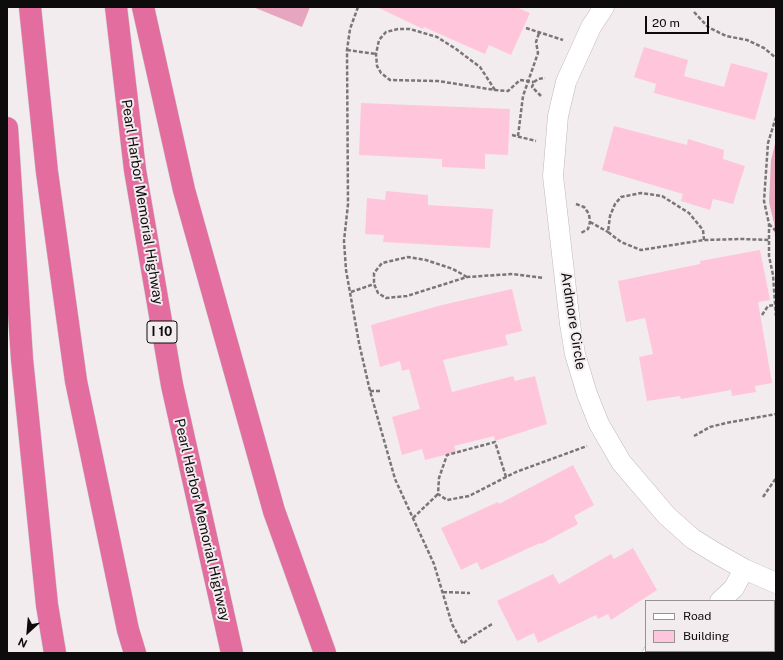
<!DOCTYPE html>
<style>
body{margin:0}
#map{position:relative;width:783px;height:660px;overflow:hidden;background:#f3ecee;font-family:"Public Sans",sans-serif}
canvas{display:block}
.frame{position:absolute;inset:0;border:8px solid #0d0b0c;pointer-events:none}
.legend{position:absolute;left:645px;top:600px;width:130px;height:52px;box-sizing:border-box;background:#f3ecee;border:1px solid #979294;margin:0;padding:5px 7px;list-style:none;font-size:12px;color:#0d0b0c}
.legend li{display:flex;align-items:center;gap:8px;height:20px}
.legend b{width:20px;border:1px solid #979294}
.north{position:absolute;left:8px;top:612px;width:40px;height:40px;-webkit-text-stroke:3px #f3ecee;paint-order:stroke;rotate:206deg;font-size:11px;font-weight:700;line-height:16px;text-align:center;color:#0d0b0c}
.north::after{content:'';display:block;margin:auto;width:14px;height:18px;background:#0d0b0c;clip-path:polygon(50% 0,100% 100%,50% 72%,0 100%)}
.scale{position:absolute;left:645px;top:16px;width:64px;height:18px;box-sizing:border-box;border:2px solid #0d0b0c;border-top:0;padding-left:5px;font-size:12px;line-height:14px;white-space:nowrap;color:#0d0b0c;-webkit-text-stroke:3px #f3ecee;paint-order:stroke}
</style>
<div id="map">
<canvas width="783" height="660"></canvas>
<div class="frame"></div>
<ul class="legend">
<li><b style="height:5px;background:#fff"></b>Road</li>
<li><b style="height:11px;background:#ffc5da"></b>Building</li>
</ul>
<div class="north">N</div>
<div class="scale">20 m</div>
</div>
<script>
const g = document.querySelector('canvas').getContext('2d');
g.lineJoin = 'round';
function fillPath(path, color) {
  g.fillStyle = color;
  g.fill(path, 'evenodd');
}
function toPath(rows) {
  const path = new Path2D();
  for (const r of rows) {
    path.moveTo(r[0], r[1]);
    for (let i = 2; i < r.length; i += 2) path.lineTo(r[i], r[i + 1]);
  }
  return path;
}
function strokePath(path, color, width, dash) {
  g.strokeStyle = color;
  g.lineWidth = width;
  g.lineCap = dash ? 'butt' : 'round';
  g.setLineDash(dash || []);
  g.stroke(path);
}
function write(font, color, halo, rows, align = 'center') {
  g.font = font + ' "Public Sans",sans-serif';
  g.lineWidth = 4;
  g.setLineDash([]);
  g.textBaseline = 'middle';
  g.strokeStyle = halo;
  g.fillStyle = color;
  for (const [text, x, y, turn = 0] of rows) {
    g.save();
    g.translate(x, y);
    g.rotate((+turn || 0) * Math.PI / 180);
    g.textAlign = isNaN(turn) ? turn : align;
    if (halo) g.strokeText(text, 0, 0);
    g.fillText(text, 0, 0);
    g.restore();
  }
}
const green = toPath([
 [253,7,310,7,302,27],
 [776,140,776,254,774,223,769,202,771,160]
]);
const building = toPath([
 [377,7,516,7,530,13,511,55,489,45,485,54,424,27,423,29],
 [644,47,688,60,684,76,724,87,731,63,768,73,755,120,654,93,656,84,634,77],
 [361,103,510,109,508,155,485,154,485,169,442,167,442,159,359,155],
 [614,126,687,145,688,139,724,150,723,159,745,166,733,204,713,199,710,210,681,201,683,194,602,170],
 [386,191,428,195,428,205,493,209,490,248,383,242,384,235,365,234,367,198,385,200],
 [760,250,770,300,758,302,772,383,755,386,756,392,732,396,731,390,681,399,680,396,647,401,639,357,653,354,645,318,626,322,618,281,700,264,700,261],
 [512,289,522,331,505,335,508,345,443,360,452,392,513,376,515,381,535,376,547,424,495,441,494,436,454,446,456,452,425,460,422,449,402,455,392,417,420,409,409,369,402,371,400,361,380,367,371,325,442,305],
 [573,465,594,505,574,516,578,524,541,544,540,543,481,570,477,562,461,570,441,528,498,502,499,504],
 [633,548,657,590,611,620,608,614,598,619,596,615,538,643,534,633,517,641,497,601,553,574,559,584,611,554,614,559]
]);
const path = toPath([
 [358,7,350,29,347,50,348,204,344,241,346,270,359,343,370,391,395,479,434,564,452,624,463,644,468,639,492,624],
 [694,12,708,27,726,36,747,40,764,48,776,58],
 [526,28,563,40],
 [347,50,376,54],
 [495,90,480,67,456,49,437,37,410,29,398,29,386,32,379,40,376,54,377,66,381,73,390,80,438,81,495,90,508,91,520,80,534,82],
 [541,96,532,87,534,82,538,79,545,78],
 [776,117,768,143,764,201,769,224,769,256,773,275,776,316],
 [512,135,536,141],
 [518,136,523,96,538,53,536,42,539,33],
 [576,204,584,207,589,214,590,222,588,229,581,233],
 [590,222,608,232],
 [769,224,776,231],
 [704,240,703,230,689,213,662,196,641,193,621,197,615,204,610,216,608,232,621,242,641,250,704,240,742,239,769,240],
 [467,277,453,269,426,260,408,257,382,263,374,273,374,284,378,293,386,298,407,296,467,277,513,274,544,278],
 [351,292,374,284],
 [762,315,768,306,775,305],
 [370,391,381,391],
 [694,436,710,427,726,423,776,414],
 [506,477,495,442,447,455,439,478,438,494,447,500,469,496,516,472,587,446],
 [763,497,776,478],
 [413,518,438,494],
 [443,592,470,593]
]);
const minor = toPath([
 [604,7,591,27,566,82,558,116,553,176,570,324,575,354,587,394,599,424,621,462,667,516,693,539,714,552,744,569,776,583],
 [720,601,734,588,744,569],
 [653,653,656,651]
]);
const motorway = toPath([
 [30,7,47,172,76,381,128,630,135,653],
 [116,7,135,170,172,385,232,653],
 [143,7,184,190,274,511,325,653],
 [7,128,22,359,47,605,55,653]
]);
const shields = [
 [162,332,30]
];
const shieldNames = [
 ["I 10",162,332]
];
const streetNames = [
 ["Pearl Harbor Memorial Highway",142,202,81],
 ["Ardmore Circle",573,321,81],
 ["Pearl Harbor Memorial Highway",202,520,77]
];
fillPath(green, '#e6a7be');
fillPath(building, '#ffc5da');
strokePath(minor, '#bfb8ba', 21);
strokePath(motorway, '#cac9ca', 23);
strokePath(path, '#7a7577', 2.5, [4, 2]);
strokePath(minor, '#fff', 20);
strokePath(motorway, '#e36d9f', 22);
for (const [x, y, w] of shields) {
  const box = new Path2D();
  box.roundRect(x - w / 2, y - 11, w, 22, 3);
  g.fillStyle = '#f3ecee';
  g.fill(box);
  strokePath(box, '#0d0b0c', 1);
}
write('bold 13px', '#0d0b0c', null, shieldNames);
write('14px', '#0d0b0c', '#f3ecee', streetNames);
</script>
